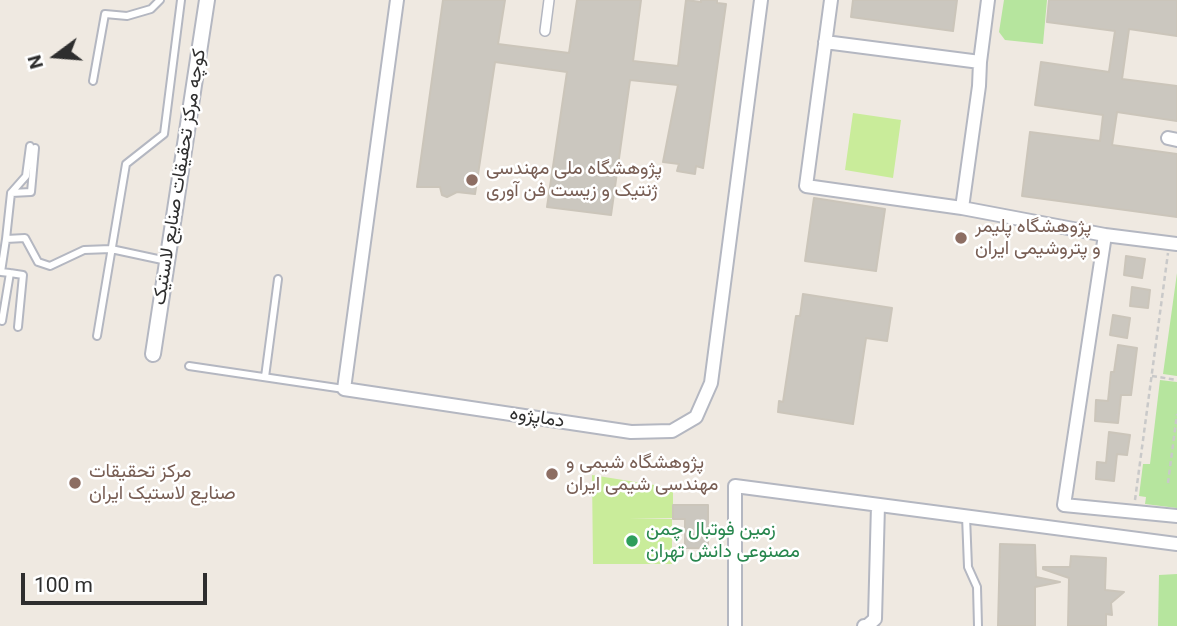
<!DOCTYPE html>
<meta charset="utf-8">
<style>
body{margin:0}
#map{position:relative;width:1177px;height:626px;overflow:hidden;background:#efe9e1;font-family:Roboto,sans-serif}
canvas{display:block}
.north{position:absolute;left:21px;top:21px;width:70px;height:70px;-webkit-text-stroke:5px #fff;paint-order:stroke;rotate:254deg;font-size:19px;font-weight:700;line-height:28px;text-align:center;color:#2e2e2e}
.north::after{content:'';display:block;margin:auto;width:24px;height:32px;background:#2e2e2e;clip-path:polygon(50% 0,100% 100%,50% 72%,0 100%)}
.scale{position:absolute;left:21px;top:573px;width:186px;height:32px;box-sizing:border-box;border:4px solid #2e2e2e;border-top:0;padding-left:9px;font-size:21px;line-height:24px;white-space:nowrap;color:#2e2e2e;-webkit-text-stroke:5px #fff;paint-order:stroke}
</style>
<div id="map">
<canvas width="1177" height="626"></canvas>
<div class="north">N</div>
<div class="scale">100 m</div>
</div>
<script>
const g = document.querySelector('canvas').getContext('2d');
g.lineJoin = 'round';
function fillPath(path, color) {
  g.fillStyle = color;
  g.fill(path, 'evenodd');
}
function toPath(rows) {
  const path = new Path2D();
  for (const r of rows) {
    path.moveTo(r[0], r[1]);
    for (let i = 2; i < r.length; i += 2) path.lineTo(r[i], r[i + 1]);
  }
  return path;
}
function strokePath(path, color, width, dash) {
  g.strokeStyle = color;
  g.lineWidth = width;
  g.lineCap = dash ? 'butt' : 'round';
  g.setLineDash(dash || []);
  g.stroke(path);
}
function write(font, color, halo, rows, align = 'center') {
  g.font = font + ' Roboto,Vazirmatn,sans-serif';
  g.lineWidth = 5;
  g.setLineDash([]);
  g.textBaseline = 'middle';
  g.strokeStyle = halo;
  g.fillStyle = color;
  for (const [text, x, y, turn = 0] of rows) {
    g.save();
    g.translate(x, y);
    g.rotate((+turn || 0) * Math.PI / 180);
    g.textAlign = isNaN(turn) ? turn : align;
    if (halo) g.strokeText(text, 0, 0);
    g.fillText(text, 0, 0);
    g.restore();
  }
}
const green = toPath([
 [1004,0,1047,0,1043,44,1005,40,999,32],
 [1177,273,1177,376,1163,374],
 [1160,380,1177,382,1177,508,1145,504,1146,497,1139,496,1143,464,1150,464],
 [1177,574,1177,626,1158,626,1159,575]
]);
const pitch = toPath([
 [853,113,901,120,893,178,845,170],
 [592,475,673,488,673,518,629,518,672,519,672,564,593,564]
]);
const building = toPath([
 [443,0,505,0,498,44,569,53,577,0,641,0,633,61,678,66,686,0,701,2,701,0,717,0,717,3,726,4,703,168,696,166,695,174,677,171,679,164,663,162,678,85,630,80,611,215,547,207,567,72,495,62,475,194,457,192,447,197,442,195,440,187,417,187,443,0],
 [853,0,957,0,953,31,851,17,853,0],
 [1049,0,1177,0,1177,36,1129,29,1122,79,1177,86,1177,121,1117,112,1112,145,1177,154,1177,217,1022,196,1030,132,1100,141,1103,115,1035,105,1041,62,1109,72,1115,31,1047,22,1049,0],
 [814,198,885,209,876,271,805,261,814,198],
 [1126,256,1145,259,1142,278,1124,275,1126,256],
 [1132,287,1150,290,1148,308,1130,306,1132,287],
 [803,294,892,308,887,341,866,338,853,424,778,412,779,401,783,402,796,316,800,316,803,294],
 [1113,315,1130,318,1127,338,1110,335,1113,315],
 [1118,345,1137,348,1131,395,1121,395,1118,423,1095,421,1096,400,1108,401,1111,372,1114,372,1118,345],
 [1109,432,1130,435,1127,455,1117,454,1114,481,1096,479,1097,462,1106,463,1109,432],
 [673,505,708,505,708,548,685,548,685,519,673,519,673,505],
 [1000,544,1035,545,1036,577,1060,582,1035,587,1035,626,998,626,1000,544],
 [1071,556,1106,558,1105,590,1124,592,1111,603,1112,615,1106,614,1106,626,1068,626,1069,578,1043,569,1043,567,1070,567,1071,556]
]);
const path = toPath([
 [1152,376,1177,380],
 [1168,483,1177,414],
 [1135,500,1168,253]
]);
const service = toPath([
 [93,81,105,14,127,16,151,9,160,0],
 [30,146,26,176,11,193,6,239,25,238,38,262,50,266,84,250,111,249,167,261],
 [11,193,31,192,35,148],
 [10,273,23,275,18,327],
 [2,321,10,273,1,272,6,239],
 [97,336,126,164,164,134,181,0],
 [189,366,344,389],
 [265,377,278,279],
 [966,516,968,567,977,587,978,626]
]);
const pedestrian = toPath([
 [545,31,549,0]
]);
const minor = toPath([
 [397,0,344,389,631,432,672,431,696,417,711,383,761,0],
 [831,0,806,186,962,208,1105,235,1064,505,1177,516],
 [825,42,980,62,988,0],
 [1168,138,1177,140],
 [962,208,979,86,980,62],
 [1105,235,1177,244],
 [735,626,735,486,1177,544],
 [864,626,867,626,875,619,878,505]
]);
const tertiary = toPath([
 [153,354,207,0]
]);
const markers = [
 [472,180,7,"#8d6e63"],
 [961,238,7,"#8d6e63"],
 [552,474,7,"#8d6e63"],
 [75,483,7,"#8d6e63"],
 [632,541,7,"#2e9e5b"]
];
const educationNames = [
 ["پژوهشگاه ملی مهندسی",486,169],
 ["ژنتیک و زیست فن آوری",486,191],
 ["پژوهشگاه پلیمر",975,227],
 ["و پتروشیمی ایران",975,249],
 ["پژوهشگاه شیمی و",566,463],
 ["مهندسی شیمی ایران",566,485],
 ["مرکز تحقیقات",89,472],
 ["صنایع لاستیک ایران",89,494]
];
const streetNames = [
 ["کوچه مرکز تحقیقات صنایع لاستیک",180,177,-81],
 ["دماپژوه",537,418,9]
];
const leisureNames = [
 ["زمین فوتبال چمن",646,530],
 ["مصنوعی دانش تهران",646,552]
];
fillPath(green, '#b6e59e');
fillPath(pitch, '#c9ec9a');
fillPath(building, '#cbc7bf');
strokePath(building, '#cbc5ba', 2);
strokePath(service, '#b4b7c1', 10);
strokePath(pedestrian, '#b4b7c1', 12);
strokePath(minor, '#b4b7c1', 16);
strokePath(tertiary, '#b4b7c1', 18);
strokePath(path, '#c9c9c9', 2.5, [5, 3.5]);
strokePath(service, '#fff', 6);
strokePath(pedestrian, '#fff', 9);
strokePath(minor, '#fff', 12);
strokePath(tertiary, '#fff', 14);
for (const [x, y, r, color] of markers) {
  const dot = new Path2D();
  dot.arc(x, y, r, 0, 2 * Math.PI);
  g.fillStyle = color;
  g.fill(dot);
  strokePath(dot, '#fff', 2.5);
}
write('19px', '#785e54', '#fff', educationNames, 'left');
write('19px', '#2e2e2e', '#fff', streetNames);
write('19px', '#27864d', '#fff', leisureNames, 'left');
</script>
